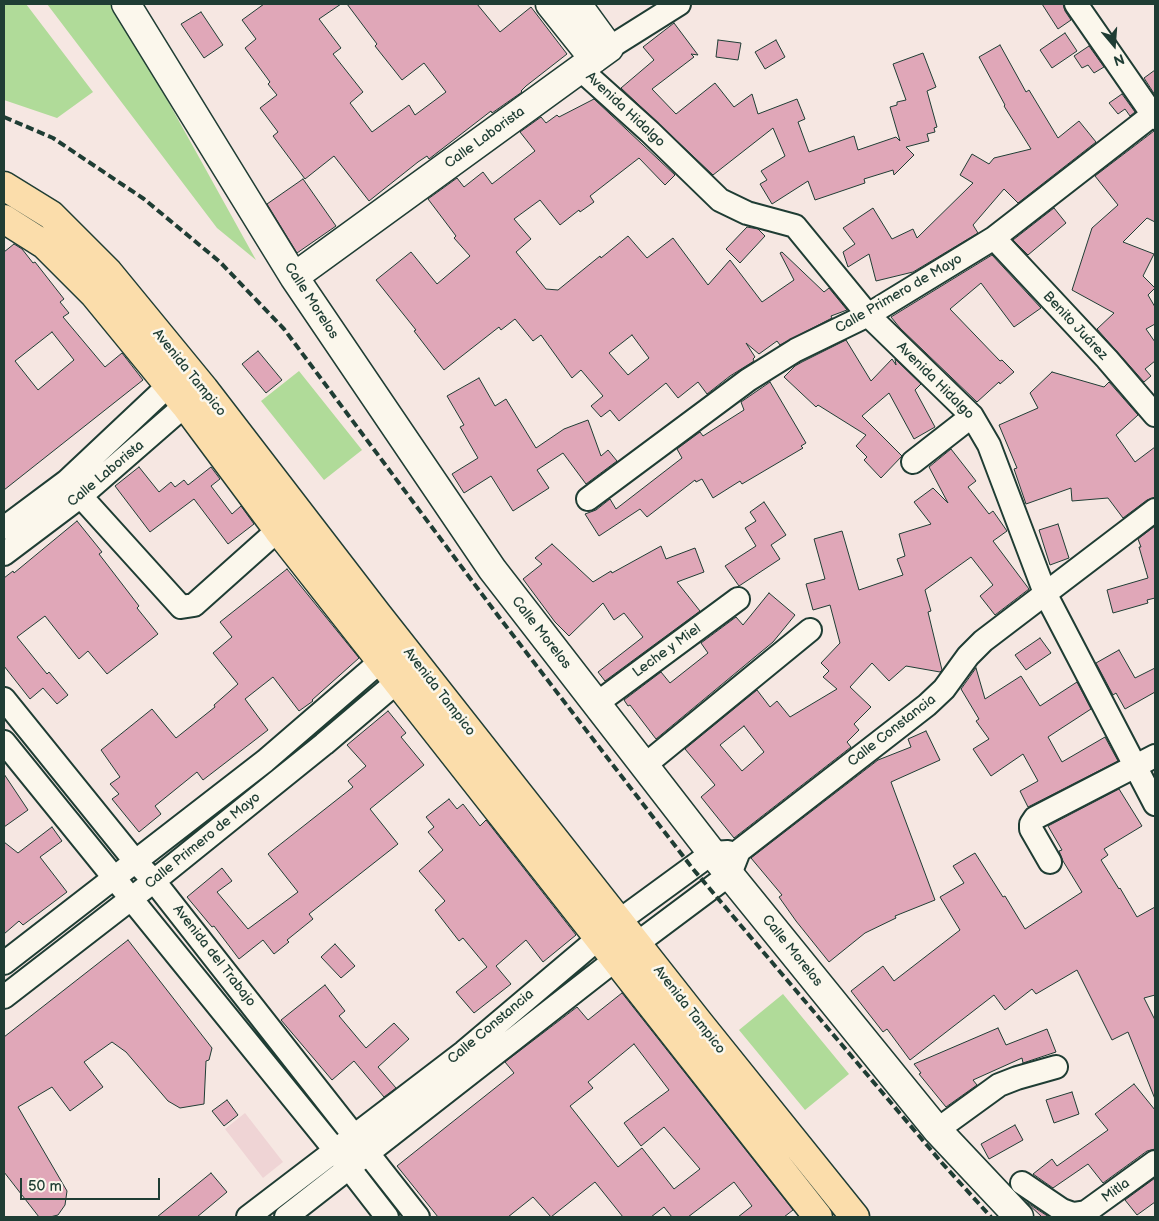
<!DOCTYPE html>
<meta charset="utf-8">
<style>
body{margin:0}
#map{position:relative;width:1159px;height:1221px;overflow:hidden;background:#f6e7e2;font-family:"Balsamiq Sans",sans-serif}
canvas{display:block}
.frame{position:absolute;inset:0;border:5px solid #1f3d34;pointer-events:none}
.north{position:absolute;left:1089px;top:20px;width:50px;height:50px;-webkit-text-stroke:4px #fbf7ec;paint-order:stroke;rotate:162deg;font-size:14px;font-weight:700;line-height:20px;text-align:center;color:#1f3d34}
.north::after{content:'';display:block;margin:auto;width:18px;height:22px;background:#1f3d34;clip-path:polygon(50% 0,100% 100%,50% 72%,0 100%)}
.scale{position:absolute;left:20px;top:1178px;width:140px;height:22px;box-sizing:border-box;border:2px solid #1f3d34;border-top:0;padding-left:6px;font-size:15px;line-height:18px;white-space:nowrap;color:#1f3d34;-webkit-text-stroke:4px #fbf7ec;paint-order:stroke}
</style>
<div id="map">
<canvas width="1159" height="1221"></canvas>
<div class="frame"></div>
<div class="north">N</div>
<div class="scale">50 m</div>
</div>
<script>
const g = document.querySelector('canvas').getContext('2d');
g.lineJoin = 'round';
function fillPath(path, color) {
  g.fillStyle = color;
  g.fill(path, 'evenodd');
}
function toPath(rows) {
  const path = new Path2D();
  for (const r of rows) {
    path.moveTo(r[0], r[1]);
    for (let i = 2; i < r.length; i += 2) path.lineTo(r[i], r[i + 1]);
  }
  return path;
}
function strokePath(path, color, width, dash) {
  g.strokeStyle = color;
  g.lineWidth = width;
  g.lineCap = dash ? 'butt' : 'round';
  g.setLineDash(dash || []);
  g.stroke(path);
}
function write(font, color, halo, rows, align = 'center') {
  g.font = font + ' "Balsamiq Sans",sans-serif';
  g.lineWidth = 5;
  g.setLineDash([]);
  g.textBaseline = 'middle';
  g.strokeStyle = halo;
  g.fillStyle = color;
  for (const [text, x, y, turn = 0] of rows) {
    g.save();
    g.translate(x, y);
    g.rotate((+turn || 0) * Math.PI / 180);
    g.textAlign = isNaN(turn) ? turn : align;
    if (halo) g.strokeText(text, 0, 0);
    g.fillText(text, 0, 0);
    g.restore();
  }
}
const built = toPath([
 [245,1113,283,1162,263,1178,225,1129]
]);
const green = toPath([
 [4,4,26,4,93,92,57,118,4,100],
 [47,4,110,4,124,22,256,260,217,228],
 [299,371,362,450,324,480,261,401],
 [783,994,849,1074,805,1110,739,1030]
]);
const building = toPath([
 [264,4,341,4,319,19,341,48,333,54,363,92,350,103,372,132,409,105,415,115,446,92,424,63,402,80,375,46,377,44,347,4,477,4,500,32,531,7,567,54,526,86,521,91,522,92,492,113,491,111,429,159,427,156,418,162,369,201,334,156,305,179,273,136,278,132,260,108,277,95,268,84,270,82,245,48,256,39,242,20,264,4],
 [1042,4,1063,4,1065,11,1071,20,1058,29,1042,4],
 [201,12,223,45,204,58,181,24,201,12],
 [674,23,698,55,691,54,694,57,652,89,676,114,715,83,734,107,752,94,758,114,797,99,805,119,798,122,809,152,854,136,858,150,896,137,900,141,890,107,897,105,897,102,906,100,893,64,923,53,936,87,927,91,937,127,934,128,935,132,927,134,929,141,906,147,914,155,894,175,893,170,864,179,865,183,815,200,808,181,772,204,760,184,767,180,761,171,785,156,773,128,713,175,621,88,654,60,643,47,674,23],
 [1065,33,1077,51,1052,68,1040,50,1065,33],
 [718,40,741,43,738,60,716,57,718,40],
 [776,40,785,57,765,69,755,52,776,40],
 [1000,45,1026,92,1029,90,1058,138,1079,121,1096,142,1018,203,1004,189,973,225,978,233,913,272,876,281,869,254,848,267,843,252,855,244,843,228,873,208,892,239,913,229,917,238,973,183,960,175,972,154,989,164,994,158,1031,149,1004,106,1005,105,979,57,1000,45],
 [1089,46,1104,67,1094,73,1088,65,1082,68,1074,56,1089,46],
 [1155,70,1155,95,1144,78,1155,70],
 [1122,94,1135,112,1130,116,1125,109,1118,114,1109,103,1122,94],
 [594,99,675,175,665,185,639,158,590,196,594,202,580,212,579,210,560,225,540,200,514,219,531,239,516,252,546,289,558,290,600,256,601,258,628,236,647,258,673,238,708,285,730,260,762,302,794,280,780,253,782,252,824,292,829,288,847,310,831,316,832,318,780,345,777,341,759,354,746,343,755,357,753,359,754,361,730,376,707,394,698,382,678,398,666,383,619,421,610,410,601,417,591,406,603,396,581,370,572,378,541,335,533,341,515,319,501,330,499,327,444,370,414,331,416,330,376,280,411,252,437,284,470,256,454,238,456,236,428,199,457,178,464,187,483,172,492,184,535,151,520,132,541,117,546,123,557,115,559,117,594,99],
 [632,335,649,358,628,375,609,353,632,335],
 [1154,131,1155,131,1155,222,1147,218,1123,242,1154,254,1143,276,1155,288,1148,295,1155,307,1155,324,1146,329,1155,342,1155,361,1145,369,1151,376,1144,382,1097,329,1114,313,1072,290,1092,228,1118,205,1095,176,1154,131],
 [303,179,336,226,297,253,267,204,303,179],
 [1054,208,1066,223,1028,255,1013,240,1054,208],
 [747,227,758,229,765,236,740,263,726,249,747,227],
 [14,244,22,249,33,263,35,262,64,299,60,302,69,313,63,317,105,367,122,353,143,380,4,490,4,252,14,244],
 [52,332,74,360,38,390,15,361,52,332],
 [992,255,1041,308,1014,327,981,283,950,309,1000,361,1002,360,1014,372,1000,384,999,382,977,402,900,328,891,317,992,255],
 [846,340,871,381,892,359,896,365,895,359,921,384,915,390,935,427,914,439,889,393,862,416,902,456,881,478,864,460,867,457,856,446,866,435,818,405,816,407,784,377,795,366,802,362,846,340],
 [258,351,282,380,266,393,242,364,258,351],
 [1052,372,1104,387,1109,382,1138,415,1116,435,1135,462,1155,447,1155,497,1147,500,1123,518,1108,498,1072,501,1071,488,1026,504,1014,469,1017,468,999,425,1038,408,1030,393,1052,372],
 [479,378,495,406,506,399,536,448,564,429,588,420,601,456,608,450,617,461,586,484,563,453,537,470,549,488,513,511,491,476,464,493,452,474,478,458,460,427,464,425,447,396,479,378],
 [770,382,806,443,801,446,803,448,742,484,740,481,713,498,702,479,696,482,695,480,647,517,640,509,599,536,585,514,596,510,610,499,616,509,682,458,677,449,700,432,703,436,744,410,741,402,770,382],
 [951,449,976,481,968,487,989,514,993,511,1007,531,993,541,1029,589,995,615,980,596,993,585,971,557,925,590,931,611,928,612,942,670,940,672,906,666,889,681,872,663,850,687,871,707,854,724,859,730,847,742,851,747,734,838,701,797,715,785,685,749,757,690,770,707,777,701,790,717,837,689,823,677,829,671,821,663,840,643,830,605,813,610,806,584,825,579,814,539,842,531,859,590,903,575,897,559,905,556,899,534,931,524,914,502,933,488,948,503,929,467,951,449],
 [744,726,764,752,742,771,720,745,744,726],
 [139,467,159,492,171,482,175,487,184,480,188,485,211,467,220,479,211,486,232,514,241,506,254,524,228,544,194,499,150,532,115,486,139,467],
 [764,502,786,535,771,545,780,559,739,586,725,566,756,546,745,528,756,521,750,512,764,502],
 [77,521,102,552,99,554,139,606,137,608,158,634,107,674,88,651,79,659,45,616,17,637,47,674,49,672,68,695,57,704,43,688,30,699,4,666,4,578,13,571,14,573,77,521],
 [1058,524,1069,558,1050,565,1039,530,1058,524],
 [1155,526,1155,598,1147,600,1148,603,1113,613,1107,590,1148,578,1139,547,1141,547,1138,539,1155,526],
 [552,544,593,582,611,571,612,573,661,546,666,559,695,548,704,572,677,582,700,611,605,681,598,672,643,637,624,613,614,620,603,603,569,636,555,622,523,579,542,564,535,558,552,544],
 [287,569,359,658,312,700,313,701,299,711,273,677,245,699,268,730,203,780,197,772,155,806,161,814,139,832,112,799,119,794,110,784,120,777,101,750,152,709,176,738,215,707,214,705,238,684,213,653,232,637,220,622,287,569],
 [769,593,795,615,773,642,656,739,630,705,628,706,624,700,661,672,670,683,708,653,701,643,736,617,743,625,769,593],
 [1040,638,1051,653,1026,670,1015,655,1040,638],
 [1119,650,1135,678,1155,668,1155,692,1125,709,1116,693,1113,695,1096,663,1119,650],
 [976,668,985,699,1021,676,1040,706,1077,682,1091,709,1048,737,1062,762,1105,737,1118,761,1028,807,1020,791,1038,781,1023,754,991,776,973,749,989,739,976,721,979,719,961,689,976,668],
 [388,711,406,733,401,737,424,765,370,809,398,844,309,914,313,919,287,940,289,942,274,954,263,940,239,959,214,926,212,927,187,897,222,868,232,881,217,892,248,929,298,892,268,854,353,787,348,781,366,766,347,745,388,711],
 [926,731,940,760,891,782,935,900,895,916,896,918,865,933,829,962,796,921,779,897,782,895,751,858,878,760,911,747,908,739,926,731],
 [4,774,28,810,4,827,4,774],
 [1119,789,1142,826,1104,849,1108,855,1101,860,1119,889,1120,888,1137,917,1155,907,1155,995,1144,998,1155,1020,1155,1099,1128,1032,1112,1040,1077,970,1036,994,1032,989,1005,1010,994,995,910,1060,887,1029,883,1032,851,991,883,966,894,981,960,930,940,897,964,883,953,866,975,853,1003,897,1005,896,1025,929,1082,892,1063,861,1059,851,1062,850,1048,826,1119,789],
 [449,799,457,809,463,804,480,826,486,820,576,935,543,962,526,940,496,966,511,984,474,1013,456,992,487,967,463,938,459,941,435,910,445,901,419,871,443,850,428,832,434,827,426,817,449,799],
 [52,827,62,841,40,857,67,892,23,925,19,921,4,934,4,842,18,853,52,827],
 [128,940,212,1048,209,1060,206,1061,204,1104,180,1108,168,1101,126,1052,112,1042,84,1062,103,1087,70,1111,52,1087,18,1107,67,1191,65,1205,58,1215,50,1217,39,1217,4,1172,4,1037,128,940],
 [335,944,355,966,341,978,321,957,335,944],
 [325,985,345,1011,339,1016,366,1048,394,1023,409,1039,378,1067,396,1088,384,1097,354,1061,332,1080,281,1020,325,985],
 [622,993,793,1210,784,1217,738,1217,752,1206,734,1182,688,1217,672,1217,664,1207,651,1217,623,1217,595,1182,551,1217,533,1197,508,1217,438,1217,397,1166,514,1073,505,1062,577,1007,588,1020,622,993],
 [634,1044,669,1090,624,1123,641,1146,664,1127,700,1169,674,1189,642,1148,618,1167,570,1106,593,1088,588,1082,634,1044],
 [998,1028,1006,1045,1047,1029,1056,1052,1023,1063,1022,1058,973,1080,977,1085,946,1107,919,1074,921,1073,914,1064,998,1028],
 [1134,1084,1155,1110,1155,1149,1147,1151,1103,1183,1088,1164,1053,1188,1033,1174,1052,1159,1057,1166,1108,1130,1095,1114,1134,1084],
 [1072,1092,1079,1114,1054,1123,1046,1100,1072,1092],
 [227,1100,238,1115,224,1126,212,1111,227,1100],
 [1015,1125,1023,1140,989,1159,981,1144,1015,1125],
 [211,1173,227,1192,197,1217,157,1217,211,1173],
 [1155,1178,1155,1202,1137,1215,1125,1200,1155,1178],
 [1026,1202,1049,1217,1042,1217,1026,1202]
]);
const street = toPath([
 [1076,4,1155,118],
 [609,48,679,4],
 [580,69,650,132,720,200,747,213,795,226,868,315,972,416,989,445,1045,593,1155,804],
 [994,238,1107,359,1155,415],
 [913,462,972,416],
 [67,481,181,607,194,605,278,530],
 [588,499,748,380,796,350,868,315,994,238,1155,113],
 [4,528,67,481,168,386,179,373],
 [4,554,81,496,198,394],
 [4,699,135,861,154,881,418,1217],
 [596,704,738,599],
 [4,742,335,1150,387,1217],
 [645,765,810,630],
 [1050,862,1031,829,1031,824,1035,818,1155,756],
 [4,963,265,761,381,661],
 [4,997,154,881,324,744,398,681],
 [937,1130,999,1085,1017,1078,1056,1067],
 [1022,1183,1062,1210,1073,1214,1086,1212,1155,1162],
 [248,1217,464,1052,619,921,712,853,728,852],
 [286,1217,615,960,730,874,739,851,927,705,944,689,968,656,983,641,1155,510]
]);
const secondary = toPath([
 [126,4,294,277,492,569,712,853,937,1130,1019,1217],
 [550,4,594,59],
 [294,277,609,48,577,4]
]);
const primary = toPath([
 [4,186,51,215,108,272,204,389,377,614,699,1023,855,1217],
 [4,219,45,245,94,294,185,405,278,530,818,1217]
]);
const rail = toPath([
 [4,117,53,138,144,199,220,262,284,329,499,617,693,869,942,1163,991,1217]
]);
const streetNames = [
 ["Avenida Hidalgo",625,110,43],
 ["Calle Laborista",485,138,-36],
 ["Calle Primero de Mayo",899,294,-30],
 ["Calle Morelos",311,301,57],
 ["Benito Juárez",1075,326,47],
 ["Avenida Tampico",189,373,51],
 ["Avenida Hidalgo",935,381,45],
 ["Calle Laborista",106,474,-40],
 ["Calle Morelos",541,633,52],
 ["Leche y Miel",667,651,-36],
 ["Avenida Tampico",439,692,52],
 ["Calle Constancia",892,731,-38],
 ["Calle Primero de Mayo",203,841,-39],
 ["Calle Morelos",792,951,51],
 ["Avenida del Trabajo",214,956,52],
 ["Avenida Tampico",689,1010,52],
 ["Calle Constancia",491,1027,-40],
 ["Mitla",1116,1191,-36]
];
fillPath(built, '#efd4d5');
fillPath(green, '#b0db99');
fillPath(building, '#e0a7b8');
strokePath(building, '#1f3d34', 1);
strokePath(street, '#1f3d34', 26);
strokePath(secondary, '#1f3d34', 31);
strokePath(primary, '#1f3d34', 31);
strokePath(street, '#fbf7ec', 22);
strokePath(secondary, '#fbf7ec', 28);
strokePath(primary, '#fbddab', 28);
strokePath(rail, '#1f3d34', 4, [8, 4]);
write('14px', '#1f3d34', '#fbf7ec', streetNames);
</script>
